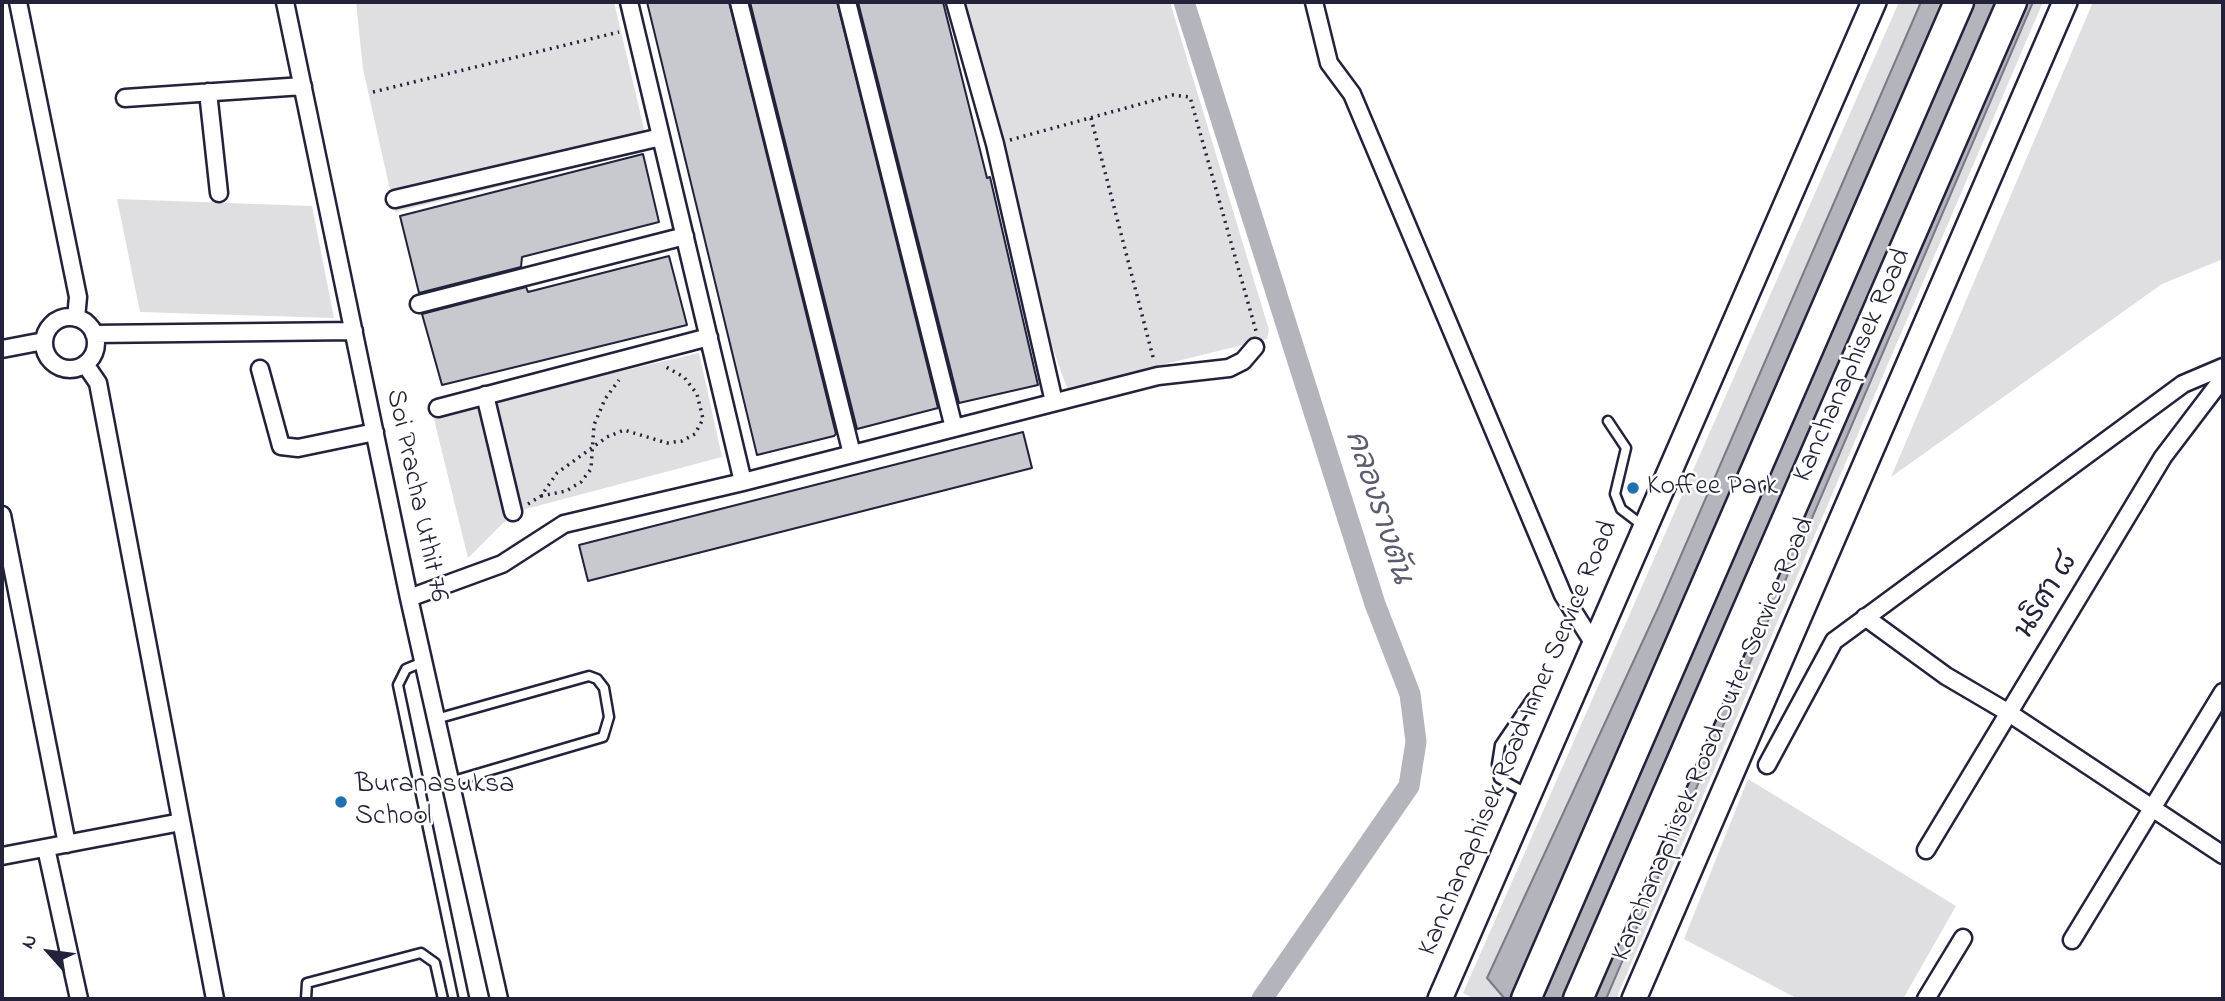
<!DOCTYPE html>
<meta charset="utf-8">
<style>
body{margin:0}
#map{position:relative;width:2225px;height:1001px;overflow:hidden;background:#fff;font-family:"Indie Flower",sans-serif}
canvas{display:block}
.frame{position:absolute;inset:0;border:4px solid #22223b;pointer-events:none}
.north{position:absolute;left:14px;top:917px;width:70px;height:70px;-webkit-text-stroke:5px #fff;paint-order:stroke;rotate:298deg;font-size:19px;font-weight:700;line-height:28px;text-align:center;color:#22223b}
.north::after{content:'';display:block;margin:auto;width:24px;height:32px;background:#22223b;clip-path:polygon(50% 0,100% 100%,50% 72%,0 100%)}
</style>
<div id="map">
<canvas width="2225" height="1001"></canvas>
<div class="frame"></div>
<div class="north">N</div>
</div>
<script>
const g = document.querySelector('canvas').getContext('2d');
g.lineJoin = 'round';
function fillPath(path, color) {
  g.fillStyle = color;
  g.fill(path, 'evenodd');
}
function toPath(rows) {
  const path = new Path2D();
  for (const r of rows) {
    if (r.length === 3) {
      path.moveTo(r[0] + r[2], r[1]);
      path.arc(r[0], r[1], r[2], 0, 2 * Math.PI);
      continue;
    }
    path.moveTo(r[0], r[1]);
    for (let i = 2; i < r.length; i += 2) path.lineTo(r[i], r[i + 1]);
  }
  return path;
}
function strokePath(path, color, width, dash) {
  g.strokeStyle = color;
  g.lineWidth = width;
  g.lineCap = dash ? 'butt' : 'round';
  g.setLineDash(dash || []);
  g.stroke(path);
}
function write(font, color, halo, rows, align = 'center') {
  g.font = font + ' "Indie Flower","Playpen Sans Thai",sans-serif';
  g.lineWidth = 5;
  g.setLineDash([]);
  g.textBaseline = 'middle';
  g.strokeStyle = halo;
  g.fillStyle = color;
  for (const [text, x, y, turn = 0] of rows) {
    g.save();
    g.translate(x, y);
    g.rotate((+turn || 0) * Math.PI / 180);
    g.textAlign = isNaN(turn) ? turn : align;
    if (halo) g.strokeText(text, 0, 0);
    g.fillText(text, 0, 0);
    g.restore();
  }
}
const green = toPath([
 [356,2,614,2,649,150,395,212,363,69],
 [960,2,1170,2,1269,330,1267,339,1067,388,1053,349],
 [1899,2,2043,2,1616,999,1474,999,1463,993],
 [2093,2,2223,2,2223,259,2162,284,1891,477],
 [117,199,312,206,334,318,140,312],
 [699,353,722,457,526,509,503,523,468,558,433,415],
 [1748,779,1956,906,1903,999,1798,999,1684,939]
]);
const water = toPath([
 [1921,2,2033,2,1606,999,1505,999,1487,978,1659,606,1921,2]
]);
const canal = toPath([
 [1184,2,1375,604,1410,694,1416,742,1409,786,1262,999]
]);
const building = toPath([
 [647,2,729,2,836,434,834,436,757,455,647,2],
 [750,2,837,2,938,408,857,429,750,2],
 [858,2,943,2,987,178,990,177,1038,385,959,403,858,2],
 [643,154,659,222,522,257,521,267,419,293,400,216,643,154],
 [669,256,687,325,442,385,422,314,526,287,528,292,669,256],
 [1023,432,1032,468,588,581,579,545,1023,432]
]);
const path = toPath([
 [373,92,619,32],
 [1091,118,1154,361],
 [1010,140,1173,95,1190,97,1256,331],
 [541,496,566,491,581,482,591,469,594,425,605,399,619,380],
 [528,504,541,496,557,473,607,437,624,430,667,443,682,441,695,434,703,419,697,394,684,377,666,367]
]);
const service = toPath([
 [1608,421,1626,448,1615,494,1621,509,1642,525],
 [423,662,406,669,398,685,464,999],
 [436,719,589,676,597,679,604,688,609,717,603,737,450,782],
 [1526,793,1499,778,1497,764,1500,745,1532,698],
 [306,999,307,983,421,953,435,963,443,999]
]);
const minor = toPath([
 [18,2,78,297,76,318],
 [285,2,409,598,499,999],
 [629,2,743,482],
 [739,2,852,454],
 [847,2,954,428],
 [955,2,995,144,1054,402],
 [1314,2,1329,63,1352,94,1563,595,1594,644],
 [208,92,219,193],
 [125,98,303,86],
 [395,199,661,137],
 [419,304,685,236],
 [70,343,26],
 [94,334,354,331],
 [2,349,44,341],
 [85,364,98,383,215,999],
 [260,369,281,446,298,448,375,432],
 [485,395,513,512],
 [438,408,709,337],
 [2,515,67,844],
 [409,598,502,564,564,524,743,482,1158,376,1229,368,1243,361,1255,347],
 [1865,617,1946,676,2009,713,2223,855],
 [1767,765,1834,641,2183,384,2223,367],
 [46,848,79,999],
 [1926,850,2163,457,2223,378],
 [2,856,181,822],
 [2072,940,2223,692],
 [1926,999,1963,938]
]);
const secondary = toPath([
 [1440,999,1874,2],
 [1634,999,2065,2]
]);
const motorway = toPath([
 [1526,999,1959,2],
 [1578,999,2012,2]
]);
const markers = [
 [1633,488,7,"#1f6fb2"],
 [341,802,7,"#1f6fb2"]
];
const streetNames = [
 ["Kanchanaphisek Road",1854,366,-66],
 ["Soi Pracha Uthit 76",415,496,78],
 ["นริศา ๘",2048,597,-59],
 ["Kanchanaphisek Road Inner Service Road",1520,739,-67],
 ["Kanchanaphisek Road Outer Service Road",1715,740,-67]
];
const poiNames = [
 ["Koffee Park",1647,488],
 ["Buranasuksa",355,786],
 ["School",355,818]
];
const waterNames = [
 ["คลองรางตัน",1376,508,72]
];
fillPath(green, '#dfdfe2');
fillPath(water, '#b4b4bc');
strokePath(water, '#7a7a88', 2);
strokePath(canal, '#b4b4bc', 21);
fillPath(building, '#c8c8cf');
strokePath(building, '#22223b', 2);
strokePath(service, '#22223b', 13);
strokePath(minor, '#22223b', 21);
strokePath(secondary, '#22223b', 28);
strokePath(motorway, '#22223b', 33);
strokePath(path, '#22223b', 3.5, [2, 5]);
strokePath(service, '#fff', 8);
strokePath(minor, '#fff', 16);
strokePath(secondary, '#fff', 23);
strokePath(motorway, '#fff', 28);
for (const [x, y, r, color] of markers) {
  const dot = new Path2D();
  dot.arc(x, y, r, 0, 2 * Math.PI);
  g.fillStyle = color;
  g.fill(dot);
  strokePath(dot, '#fff', 2.5);
}
write('28px', '#22223b', '#fff', streetNames);
write('28px', '#22223b', '#fff', poiNames, 'left');
write('italic 30px', '#5c5c6f', '#fff', waterNames);
</script>
